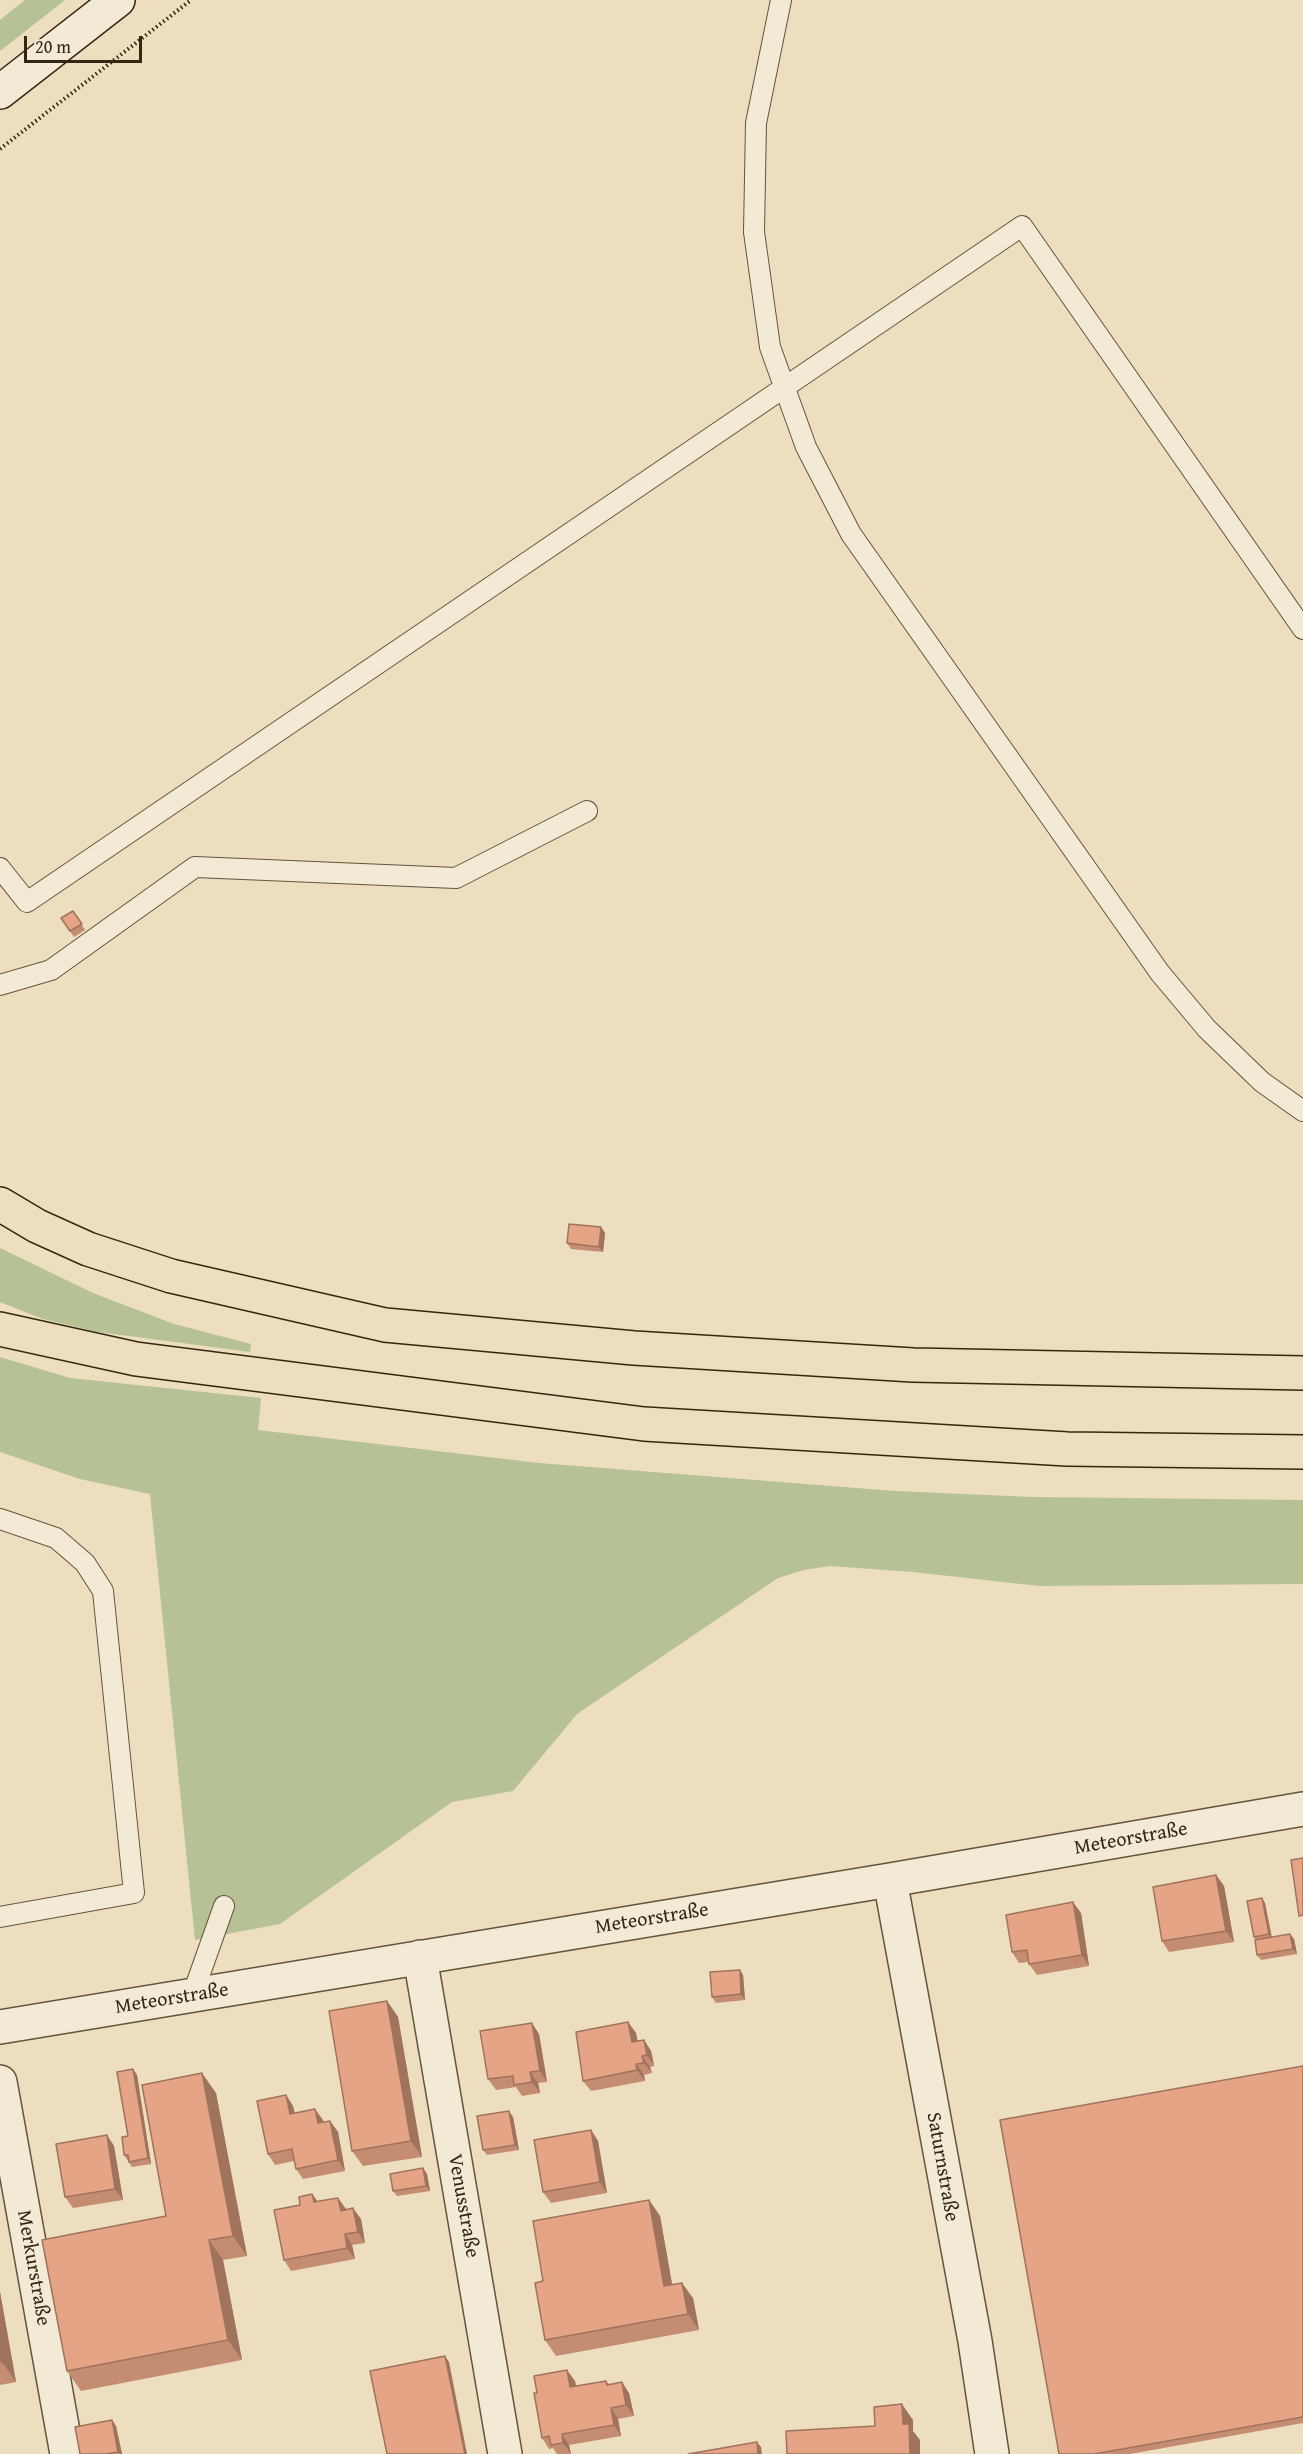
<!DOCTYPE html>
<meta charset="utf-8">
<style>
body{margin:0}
#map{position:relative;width:1303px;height:2454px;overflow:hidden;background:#ecdebe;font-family:"Gentium Book Plus",serif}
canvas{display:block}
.scale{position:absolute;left:24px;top:36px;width:118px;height:27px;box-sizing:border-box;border:3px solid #352613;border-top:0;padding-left:8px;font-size:18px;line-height:21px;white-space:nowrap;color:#352613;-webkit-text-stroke:4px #f3ead5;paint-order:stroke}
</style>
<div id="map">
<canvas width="1303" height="2454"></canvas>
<div class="scale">20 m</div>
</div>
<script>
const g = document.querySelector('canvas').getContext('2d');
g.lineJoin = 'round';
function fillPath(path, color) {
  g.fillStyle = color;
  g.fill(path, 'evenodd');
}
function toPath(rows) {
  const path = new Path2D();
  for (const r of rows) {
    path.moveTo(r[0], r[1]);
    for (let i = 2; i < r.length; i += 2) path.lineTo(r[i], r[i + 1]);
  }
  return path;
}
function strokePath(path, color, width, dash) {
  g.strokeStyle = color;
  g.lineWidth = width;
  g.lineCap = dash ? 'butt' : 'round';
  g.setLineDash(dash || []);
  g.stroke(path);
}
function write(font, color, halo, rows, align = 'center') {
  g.font = font + ' "Gentium Book Plus",serif';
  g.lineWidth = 4.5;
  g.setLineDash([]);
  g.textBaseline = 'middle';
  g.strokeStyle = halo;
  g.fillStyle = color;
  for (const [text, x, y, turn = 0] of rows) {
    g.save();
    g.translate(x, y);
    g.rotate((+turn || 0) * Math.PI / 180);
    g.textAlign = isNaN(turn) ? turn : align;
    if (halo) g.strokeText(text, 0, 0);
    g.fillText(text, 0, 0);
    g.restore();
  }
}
const green = toPath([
 [25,0,65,0,0,51,0,20],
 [0,1248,93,1293,174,1324,251,1344,250,1352,98,1332,43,1319,0,1302],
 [0,1357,70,1378,261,1398,258,1430,539,1463,895,1491,1032,1497,1303,1500,1303,1584,1039,1586,913,1572,830,1566,804,1570,778,1578,577,1714,513,1791,452,1802,280,1924,195,1940,150,1494,80,1479,0,1452]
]);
const path = toPath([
 [0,149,191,0]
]);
const lane = toPath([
 [781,0,756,123,754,232,770,347,806,447,851,534,1160,973,1207,1029,1262,1082,1303,1111],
 [0,868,27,902,1022,226,1303,629],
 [0,985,51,970,195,867,456,878,587,811],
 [0,1519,56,1538,85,1563,103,1591,134,1893,0,1917],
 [192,1996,224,1906]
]);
const street = toPath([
 [890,1880,975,2341,992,2454],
 [420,1957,505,2454],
 [0,2027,890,1880,1303,1809],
 [0,2082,67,2454]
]);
const secondary = toPath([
 [0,92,118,0]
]);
const highway = toPath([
 [0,1204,37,1226,88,1249,171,1276,385,1325,634,1348,913,1365,1303,1373],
 [0,1329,136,1359,644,1424,1067,1449,1303,1452]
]);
const wall = toPath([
 [73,911,85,930,74,937,61,918],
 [601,1227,605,1233,603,1252,571,1249,567,1243],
 [1216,1875,1224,1886,1234,1942,1169,1952,1162,1941],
 [1265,1903,1272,1937,1290,1934,1294,1939,1297,1954,1261,1960,1257,1955,1256,1940,1254,1937],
 [1081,1913,1089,1966,1037,1975,1029,1964,1029,1962,1019,1963,1012,1952],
 [740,1970,743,1975,745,2000,716,2003,712,1997],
 [387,2001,398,2017,422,2157,363,2166,352,2151],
 [628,2022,636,2033,637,2041,644,2040,651,2051,654,2066,650,2067,652,2073,644,2075,645,2081,591,2091,583,2081],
 [539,2034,547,2082,538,2083,540,2093,522,2096,516,2087,496,2090,488,2079],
 [1303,2066,1303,2423,1130,2454,1059,2454],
 [133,2069,137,2075,151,2164,132,2167,124,2155,128,2136],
 [216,2093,247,2256,223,2260,242,2360,81,2391,67,2371,166,2216],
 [286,2095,293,2106,295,2113,323,2120,323,2122,330,2121,338,2132,345,2171,303,2179,296,2169,294,2161,275,2165,268,2154],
 [513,2117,519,2150,487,2155,483,2150],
 [591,2130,598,2141,607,2193,551,2203,543,2192],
 [107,2135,114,2146,123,2200,73,2208,65,2197],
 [423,2168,427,2174,430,2191,397,2196,393,2191],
 [312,2194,318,2202,338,2198,346,2210,361,2219,365,2243,352,2245,355,2259,291,2271,284,2260,300,2205],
 [649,2200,660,2216,672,2284,693,2298,699,2330,556,2356,545,2340,543,2281],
 [0,2292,16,2382,0,2385],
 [575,2381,576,2386,606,2381,609,2384,629,2393,634,2416,618,2419,621,2436,569,2445,571,2454,557,2454,553,2448,549,2449,542,2438,537,2393],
 [112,2420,116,2426,122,2454,80,2454]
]);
const shadedWall = toPath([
 [601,1227,605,1233,603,1252,599,1247],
 [1216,1875,1224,1886,1234,1942,1226,1931],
 [1262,1898,1265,1903,1272,1940,1269,1934],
 [1073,1902,1081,1913,1089,1966,1082,1955],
 [1290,1934,1294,1939,1297,1954,1293,1949],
 [740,1970,743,1975,745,2000,741,1994],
 [387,2001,398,2017,422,2157,411,2141],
 [628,2022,636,2033,640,2053,632,2042],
 [532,2023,539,2034,547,2082,540,2071],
 [644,2040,651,2051,654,2066,647,2055],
 [642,2056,650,2067,652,2073,644,2063],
 [636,2064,644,2075,645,2081,637,2070],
 [133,2069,137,2075,151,2164,148,2158],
 [530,2072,538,2083,540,2093,532,2082],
 [202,2073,216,2093,247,2256,233,2236],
 [286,2095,293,2106,297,2125,290,2114],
 [315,2109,323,2120,326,2134,318,2123],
 [509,2111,513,2117,519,2150,515,2145],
 [330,2121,338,2132,345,2171,338,2160],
 [591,2130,598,2141,607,2193,600,2182],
 [107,2135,114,2146,123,2200,115,2189],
 [423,2168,427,2174,430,2191,426,2186],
 [312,2194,320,2205,314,2202],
 [338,2198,346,2209,348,2221,341,2211],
 [649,2200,660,2216,675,2301,664,2286],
 [353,2208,361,2219,365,2243,358,2232],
 [345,2234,352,2245,355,2259,347,2248],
 [209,2240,223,2260,242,2360,228,2340],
 [682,2283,693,2298,699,2330,688,2314],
 [0,2292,16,2382,2,2362,0,2350],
 [445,2356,449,2362,467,2454,465,2454],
 [567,2370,575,2381,578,2398,570,2387],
 [622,2382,629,2393,634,2416,626,2405],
 [902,2404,913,2420,913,2431,920,2440,920,2454,910,2454,903,2424],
 [611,2408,618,2419,621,2436,614,2425],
 [112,2420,116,2426,122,2454,120,2454,118,2452],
 [562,2434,569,2445,571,2454,563,2443],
 [757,2442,761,2447,762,2454,758,2454]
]);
const building = toPath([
 [73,911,82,924,70,931,61,918,73,911],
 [569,1224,601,1227,599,1247,567,1243,569,1224],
 [1303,1858,1303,1915,1299,1916,1291,1860,1303,1858],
 [1216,1875,1226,1931,1162,1941,1153,1887,1216,1875],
 [1262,1898,1269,1934,1254,1937,1247,1901,1262,1898],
 [1073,1902,1082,1955,1029,1964,1027,1950,1012,1952,1006,1915,1073,1902],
 [1290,1934,1293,1949,1257,1955,1255,1940,1290,1934],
 [740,1970,741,1994,712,1997,710,1972,740,1970],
 [387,2001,411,2141,352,2151,329,2011,387,2001],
 [628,2022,632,2042,644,2040,647,2055,642,2056,644,2063,636,2064,637,2070,583,2081,576,2032,628,2022],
 [532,2023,540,2071,530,2072,532,2082,514,2085,513,2076,488,2079,480,2031,532,2023],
 [1303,2066,1303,2417,1094,2454,1059,2454,1000,2120,1303,2066],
 [133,2069,148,2158,129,2162,128,2155,124,2155,122,2137,128,2136,117,2072,133,2069],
 [202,2073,233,2236,209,2240,228,2340,67,2371,42,2240,166,2216,142,2085,202,2073],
 [286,2095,290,2114,315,2109,318,2123,330,2121,338,2160,296,2169,292,2149,268,2154,257,2101,286,2095],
 [509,2111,515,2145,483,2150,477,2116,509,2111],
 [591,2130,600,2182,543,2192,534,2140,591,2130],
 [107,2135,115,2189,65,2197,56,2144,107,2135],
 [423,2168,426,2186,393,2191,390,2174,423,2168],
 [312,2194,314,2202,338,2198,341,2211,353,2208,358,2232,345,2234,347,2248,284,2260,274,2210,300,2205,299,2197,312,2194],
 [649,2200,664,2286,682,2283,688,2314,545,2340,535,2283,543,2281,533,2221,649,2200],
 [0,2350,2,2362,0,2362,0,2350],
 [445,2356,465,2454,387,2454,370,2371,445,2356],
 [567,2370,570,2387,606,2381,607,2385,622,2382,626,2405,611,2408,614,2425,562,2434,563,2443,551,2445,549,2436,542,2438,534,2393,537,2393,534,2376,567,2370],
 [902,2404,903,2424,909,2424,910,2454,787,2454,786,2431,875,2426,874,2407,902,2404],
 [112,2420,118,2452,105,2454,80,2454,75,2427,112,2420],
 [757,2442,758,2454,688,2454,757,2442]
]);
const streetNames = [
 ["Meteorstraße",1131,1839,-10],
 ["Meteorstraße",652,1919,-9],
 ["Meteorstraße",172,1999,-9],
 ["Saturnstraße",942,2167,80],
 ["Venusstraße",463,2206,80],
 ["Merkurstraße",33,2268,80]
];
fillPath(green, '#b6c293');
strokePath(lane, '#63543e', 22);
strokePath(street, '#63543e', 36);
strokePath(secondary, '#352613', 36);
strokePath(highway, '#352613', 36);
strokePath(path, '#352613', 4, [1.5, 3]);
strokePath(lane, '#f3ead5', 20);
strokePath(street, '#f3ead5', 33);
strokePath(secondary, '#f3ead5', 33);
strokePath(highway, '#ecdebe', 33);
fillPath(wall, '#c48d72');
fillPath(shadedWall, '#a0735d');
fillPath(building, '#e4a485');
strokePath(building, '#a0735d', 1.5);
write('20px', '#352613', '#f3ead5', streetNames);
</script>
